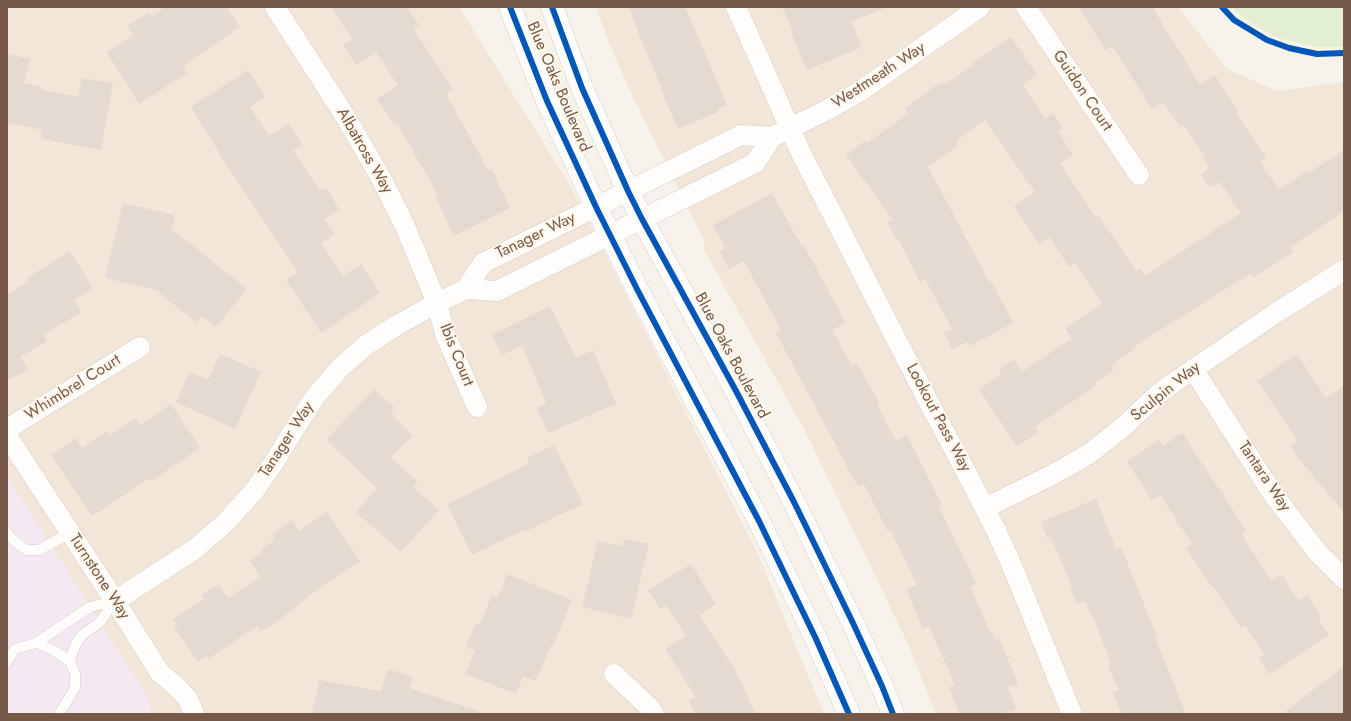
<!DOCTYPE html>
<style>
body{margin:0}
#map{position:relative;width:1351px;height:721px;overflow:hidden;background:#f7f3ea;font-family:Jost,sans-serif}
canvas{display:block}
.frame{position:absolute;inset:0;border:8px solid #775948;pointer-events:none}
</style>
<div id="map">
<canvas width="1351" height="721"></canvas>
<div class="frame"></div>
</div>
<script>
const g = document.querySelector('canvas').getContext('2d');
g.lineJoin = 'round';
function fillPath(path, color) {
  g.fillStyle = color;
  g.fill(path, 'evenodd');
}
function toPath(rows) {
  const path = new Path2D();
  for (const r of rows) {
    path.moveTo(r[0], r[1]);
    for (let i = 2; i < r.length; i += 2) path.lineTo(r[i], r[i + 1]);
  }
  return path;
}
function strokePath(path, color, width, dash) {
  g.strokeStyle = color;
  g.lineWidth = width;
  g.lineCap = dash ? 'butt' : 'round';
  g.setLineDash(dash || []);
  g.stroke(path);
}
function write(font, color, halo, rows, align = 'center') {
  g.font = font + ' Jost,sans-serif';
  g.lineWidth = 4;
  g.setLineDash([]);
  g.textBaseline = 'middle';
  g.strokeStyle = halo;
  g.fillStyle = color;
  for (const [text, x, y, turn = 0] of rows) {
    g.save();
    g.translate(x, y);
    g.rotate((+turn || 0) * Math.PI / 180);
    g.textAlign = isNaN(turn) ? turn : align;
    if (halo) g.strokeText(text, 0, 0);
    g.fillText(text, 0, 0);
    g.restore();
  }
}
const residential = toPath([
 [7,7,459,7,572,189,757,552,824,714,7,714],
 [596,7,1178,7,1227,69,1277,91,1344,82,1344,714,936,714,908,644,862,548,805,431,704,250,703,246,705,242,633,97,609,43]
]);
const education = toPath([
 [7,476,148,697,151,714,7,714]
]);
const green = toPath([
 [1231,7,1344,7,1344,47,1316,47,1282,39,1268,33,1252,24]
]);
const building = toPath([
 [165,7,226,7,240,27,183,66,187,73,139,104,107,52,133,35,127,26,150,12,152,16],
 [331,7,407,7,419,25,413,28,453,89,446,94,488,170,491,169,510,208,454,236,435,196,438,195,398,125,396,127,377,99,398,85,376,52,356,65,343,45,352,39],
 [629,7,685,7,727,105,717,110,718,112,678,129,660,88,661,87,641,40],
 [782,7,887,7,851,22,862,47,807,70,791,32,793,31],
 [1079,7,1152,7,1200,85,1215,75,1239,112,1236,113,1266,158,1260,162,1279,190,1309,170,1310,172,1344,150,1344,211,1290,247,1294,252,1254,277,1251,273,1132,348,1133,350,1116,361,1117,363,1112,367,1114,370,1094,383,1096,386,1035,427,1038,432,1017,446,979,389,1002,374,999,369,1014,359,1022,372,1071,339,1065,328,1102,304,1075,263,1069,267,1049,237,1039,244,1014,206,1035,192,985,120,956,141,959,145,928,167,990,283,992,282,1013,323,970,346,967,342,952,349,944,333,952,329,925,279,920,282,898,238,896,239,888,223,893,220,846,155,866,140,867,143,908,114,905,108,942,81,945,85,974,64,973,63,1011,37,1037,75,1023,85,1045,119,1053,113,1063,128,1058,132,1073,154,1060,163,1095,217,1098,215,1136,271,1140,268,1145,276,1241,213,1220,182,1210,188,1201,174,1210,168,1203,158,1205,157,1185,126,1180,126,1163,102,1152,109,1112,46,1105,50],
 [7,54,30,59,24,83,42,87,42,90,78,97,82,78,113,83,101,150,41,139,42,130,15,124,15,125,7,124],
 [248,70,265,97,250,107,269,136,288,123,303,145,293,151,320,191,326,188,339,209,324,219,335,234,321,243,343,276,361,264,380,293,321,333,286,280,298,272,226,164,191,107],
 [772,193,801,245,803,244,846,323,832,330,852,366,857,363,879,402,877,404,896,441,907,435,942,505,939,507,966,563,967,563,976,584,970,586,991,634,993,633,995,640,999,638,1018,684,1008,687,1016,709,1001,714,959,714,949,687,955,685,929,626,923,629,906,589,917,585,891,531,888,532,864,484,858,487,776,333,781,330,744,261,729,269,720,252,725,248,713,225],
 [123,203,175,215,171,231,177,233,247,289,216,327,202,316,196,322,156,290,105,278],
 [70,251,93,288,74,300,81,312,44,335,47,341,20,357,28,369,7,381,7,294,29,281,27,278],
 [550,306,576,358,593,350,616,404,548,433,537,408,546,403,522,345,502,355,492,335],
 [220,354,261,372,235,429,176,402,190,372,208,380],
 [1297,354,1326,398,1344,386,1344,513,1295,454,1290,446,1298,441,1257,381],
 [374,389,395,408,390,413,413,435,391,458,418,482,413,487,439,510,401,552,356,512,377,488,326,440],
 [171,404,200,448,151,481,149,478,92,516,51,455,76,438,82,448,107,431,110,435,136,418,141,425],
 [1182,433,1233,510,1246,531,1242,533,1245,540,1272,581,1282,575,1298,601,1307,595,1321,617,1318,619,1329,635,1269,674,1259,658,1264,654,1245,625,1241,628,1212,585,1211,586,1186,548,1192,544,1160,495,1152,500,1127,462,1159,440,1163,446],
 [554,445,583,504,524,532,525,529,472,555,447,504,529,464,527,458],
 [1096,499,1116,549,1121,547,1157,637,1155,638,1186,714,1122,714,1112,692,1118,690,1108,665,1111,664,1098,629,1085,601,1077,604,1070,588,1072,587,1051,537,1047,538,1041,522],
 [327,512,360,561,308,596,309,597,296,606,297,607,261,632,257,626,208,659,207,656,198,662,174,627,177,625,173,619,204,599,201,595,219,584,228,598,260,577,250,561,263,552,261,549,275,540,272,534,292,520,299,531],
 [624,539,649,544,631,619,582,607,598,541,622,546],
 [691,564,716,604,699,615,735,670,756,714,695,714,689,700,696,697,665,649,686,636,666,605,660,609,648,590],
 [507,574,572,600,553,646,551,645,536,681,523,676,516,694,465,674,475,651,466,647,476,623,480,624,492,595,498,598],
 [1344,666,1344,714,1282,714],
 [388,669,413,677,409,688,479,711,478,714,312,714,319,680,381,691]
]);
const service = toPath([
 [7,532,11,538,26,550,39,550,70,533],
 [36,643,53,650,70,661],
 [7,662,15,649,36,643,90,607,115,601],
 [59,714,75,688,75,674,70,661,75,646,82,635,100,622,115,601]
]);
const minor = toPath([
 [275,7,345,116,382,180,404,224,437,303,445,334,477,407],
 [736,7,802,155,927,399,972,483,997,532,1018,580,1072,714],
 [1026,7,1139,175],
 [466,289,483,263,596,207,741,135,772,137,827,110,859,92,980,7],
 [1193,369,1273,494,1318,553,1344,579],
 [7,429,140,347],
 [7,436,115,601,160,673,175,685,188,699,194,714],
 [985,508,1052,475,1089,454,1123,427,1156,396,1173,383,1276,313,1344,270],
 [115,601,195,549,226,522,254,491,275,461,295,428,315,397,340,368,366,345,399,324,437,303,466,289,497,291,755,163,772,137],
 [614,674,649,707,654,714]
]);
const secondary = toPath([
 [510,7,547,101,596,207,638,291,759,521,816,639,849,714],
 [552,7,582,88,628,191,642,219,736,391,794,502,852,621,882,686,893,714]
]);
const cycleway = toPath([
 [510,7,547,101,596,207,638,291,759,521,816,639,849,714],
 [552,7,582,88,628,191,642,219,736,391,794,502,852,621,882,686,893,714],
 [1222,7,1234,20,1267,40,1289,48,1317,54,1344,53]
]);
const streetNames = [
 ["Westmeath Way",879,76,-33],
 ["Blue Oaks Boulevard",558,87,67],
 ["Guidon Court",1082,91,56],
 ["Albatross Way",364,151,60],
 ["Tanager Way",536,236,-26],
 ["Ibis Court",456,355,68],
 ["Blue Oaks Boulevard",731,356,62],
 ["Whimbrel Court",73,388,-32],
 ["Sculpin Way",1166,392,-39],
 ["Lookout Pass Way",938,418,62],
 ["Tanager Way",287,440,-57],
 ["Tantara Way",1264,477,56],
 ["Turnstone Way",99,577,57]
];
fillPath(residential, '#f1e6d7');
fillPath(education, '#f4e9f3');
fillPath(green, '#e3efd3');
fillPath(building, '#e4dad1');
strokePath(service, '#d6cec6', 11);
strokePath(minor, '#d6cec6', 21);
strokePath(secondary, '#d7cec6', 23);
strokePath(service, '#fefdfc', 10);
strokePath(minor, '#fefdfc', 20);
strokePath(secondary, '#fefdfc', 22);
strokePath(cycleway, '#0057b8', 6);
write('16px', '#775948', '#fff7eb', streetNames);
</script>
